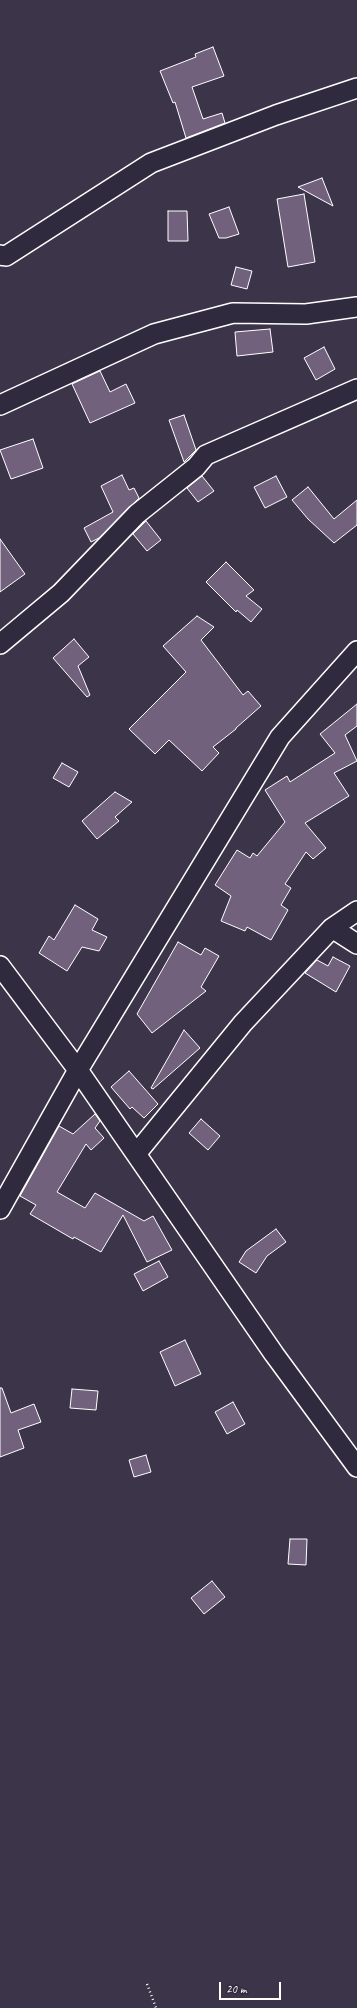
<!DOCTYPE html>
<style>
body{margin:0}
#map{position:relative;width:357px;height:2008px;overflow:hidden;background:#3c354a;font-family:Caveat,sans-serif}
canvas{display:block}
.scale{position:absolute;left:219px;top:1982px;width:62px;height:18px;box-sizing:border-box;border:2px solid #fff;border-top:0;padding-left:5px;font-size:12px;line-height:14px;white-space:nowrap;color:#fff;-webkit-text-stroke:3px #2f2a3d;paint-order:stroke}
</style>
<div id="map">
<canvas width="357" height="2008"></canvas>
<div class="scale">20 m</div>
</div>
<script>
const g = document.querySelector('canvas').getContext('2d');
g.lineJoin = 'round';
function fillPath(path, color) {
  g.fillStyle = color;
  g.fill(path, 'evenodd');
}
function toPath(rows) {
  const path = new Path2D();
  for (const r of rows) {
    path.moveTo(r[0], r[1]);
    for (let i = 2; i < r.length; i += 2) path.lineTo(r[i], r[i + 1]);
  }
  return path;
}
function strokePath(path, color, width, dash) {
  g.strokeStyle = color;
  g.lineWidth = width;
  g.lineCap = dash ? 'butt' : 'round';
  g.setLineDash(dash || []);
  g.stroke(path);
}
const building = toPath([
 [213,47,224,76,192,87,203,119,222,113,225,123,186,138,175,102,173,103,160,71,196,57,195,54,213,47],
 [322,178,333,206,298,187,322,178],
 [304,194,315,262,288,267,277,199,304,194],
 [229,207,239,234,226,238,219,238,209,214,229,207],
 [168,211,187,211,188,241,168,241,168,211],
 [236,267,252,271,247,289,231,285,236,267],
 [270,329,273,352,237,356,235,332,270,329],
 [324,347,335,369,316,380,304,358,324,347],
 [100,371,110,392,126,384,135,403,90,423,72,384,100,371],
 [184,415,196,450,184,462,169,420,184,415],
 [33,439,43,468,11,479,0,450,33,439],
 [122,475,129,490,134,488,139,498,99,538,91,542,84,528,113,512,101,486,122,475],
 [202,476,214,491,198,502,187,488,202,476],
 [276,476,287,497,265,508,254,487,276,476],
 [308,487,334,519,357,500,357,525,334,543,308,519,292,500,308,487],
 [146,521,161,540,147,551,133,534,146,521],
 [0,539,25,574,0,592,0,539],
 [226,562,254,590,246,596,262,609,251,622,237,610,236,612,206,582,226,562],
 [197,616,214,627,201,640,243,695,248,691,261,706,236,728,236,729,213,747,219,753,202,771,169,740,155,754,129,729,186,672,163,646,197,616],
 [74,639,89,657,78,666,90,695,87,697,53,658,74,639],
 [357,704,357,726,345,735,357,761,334,773,349,796,305,823,326,848,313,859,306,852,285,884,291,888,281,905,288,910,271,940,247,927,245,931,221,921,231,896,215,885,237,850,250,858,253,853,257,856,285,822,265,790,287,776,290,782,335,753,320,734,357,704],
 [62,763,78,772,69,787,53,778,62,763],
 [115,792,132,802,115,817,119,821,97,839,82,821,115,792],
 [75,905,98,919,92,930,107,937,99,951,82,947,67,971,39,953,49,936,54,940,75,905],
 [178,942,201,955,205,948,219,956,201,987,206,991,152,1033,137,1014,178,942],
 [333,957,350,966,336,992,305,973,317,960,328,966,333,957],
 [184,1030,200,1048,153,1089,151,1088,184,1030],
 [129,1071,158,1104,144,1118,132,1107,130,1109,111,1087,129,1071],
 [95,1114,100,1121,95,1128,104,1138,91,1150,86,1144,57,1192,85,1208,95,1193,144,1221,153,1216,172,1250,147,1262,123,1215,101,1252,74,1237,73,1239,30,1214,36,1205,20,1196,59,1126,73,1134,95,1114],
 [201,1119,220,1136,208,1150,189,1133,201,1119],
 [276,1229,286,1242,267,1256,256,1273,239,1262,246,1251,276,1229],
 [159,1261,168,1277,143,1291,134,1274,159,1261],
 [185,1340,201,1374,175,1386,160,1352,185,1340],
 [0,1388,2,1388,11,1413,34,1404,41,1422,18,1430,24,1448,0,1457,0,1388],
 [72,1389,98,1391,96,1410,70,1408,72,1389],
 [233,1402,245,1424,227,1434,215,1412,233,1402],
 [146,1455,151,1472,134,1477,129,1460,146,1455],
 [290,1539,307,1539,306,1565,288,1564,290,1539],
 [212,1581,225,1597,204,1614,191,1598,212,1581]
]);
const path = toPath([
 [147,1984,156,2008]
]);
const street = toPath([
 [0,255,6,256,151,163,276,115,357,88],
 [0,405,154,334,233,313,306,314,357,307],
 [0,644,61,593,137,514,196,467,206,455,357,389],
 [332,928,357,944],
 [0,966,78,1070,274,1354,357,1467],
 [136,1154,243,1023,332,928,357,911],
 [0,1209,78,1070,280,737,357,651]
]);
fillPath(building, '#71617c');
strokePath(building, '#fff', 1);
strokePath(street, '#fff', 22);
strokePath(path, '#fff', 2.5, [1, 3]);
strokePath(street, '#2f2a3d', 19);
</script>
